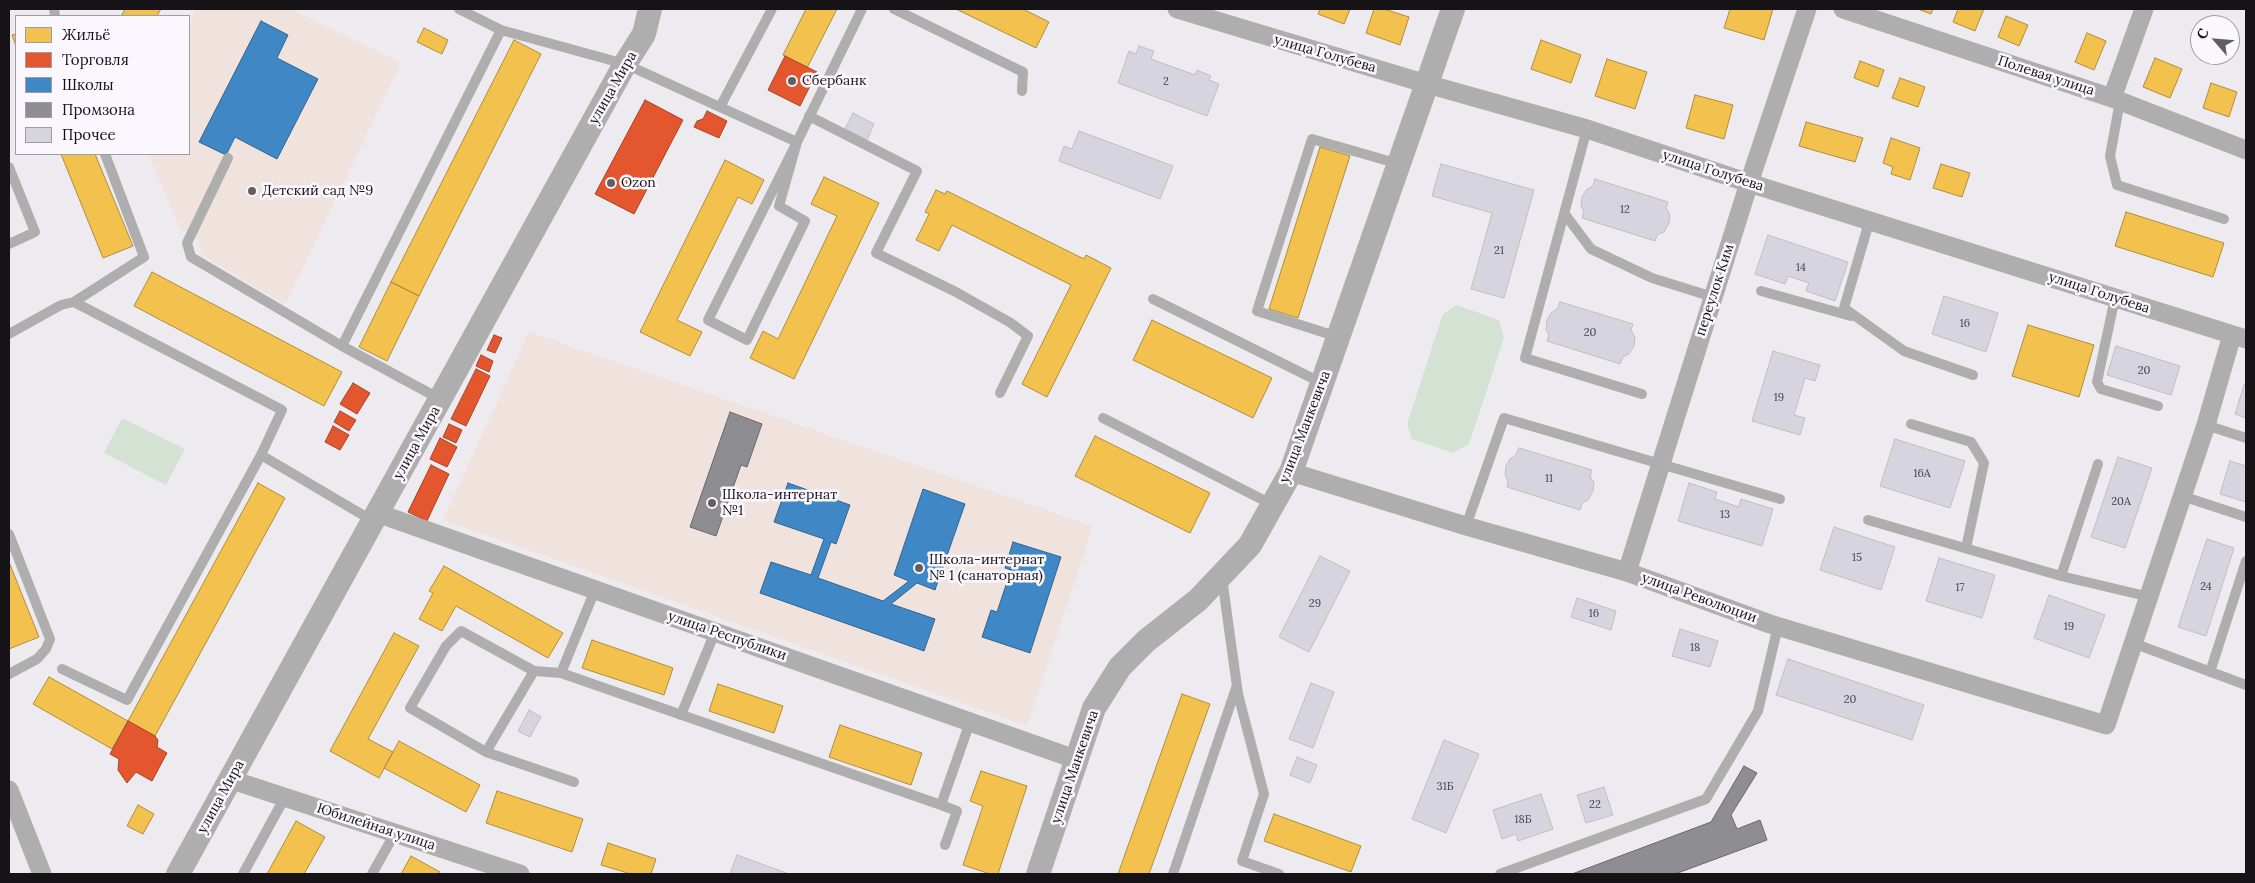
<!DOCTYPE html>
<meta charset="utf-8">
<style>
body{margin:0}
#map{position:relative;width:2255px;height:883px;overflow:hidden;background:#edebef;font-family:Lora,serif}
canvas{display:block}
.frame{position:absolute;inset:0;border:10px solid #151316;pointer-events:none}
.legend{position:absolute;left:15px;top:15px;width:175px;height:140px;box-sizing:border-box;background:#fbf7ff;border:1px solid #9f9ca2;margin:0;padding:6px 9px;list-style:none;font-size:15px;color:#151316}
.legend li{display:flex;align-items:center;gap:10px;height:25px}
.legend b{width:25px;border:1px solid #9f9ca2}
.north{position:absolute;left:2190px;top:15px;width:50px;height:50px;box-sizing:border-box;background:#fbf7ff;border:1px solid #9f9ca2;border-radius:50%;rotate:297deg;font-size:14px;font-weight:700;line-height:20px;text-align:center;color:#151316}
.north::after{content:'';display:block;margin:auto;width:18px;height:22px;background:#615f62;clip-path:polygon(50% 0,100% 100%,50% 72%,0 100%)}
</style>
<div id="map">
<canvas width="2255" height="883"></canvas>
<div class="frame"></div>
<ul class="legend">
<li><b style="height:14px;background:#f2c14e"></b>Жильё</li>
<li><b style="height:14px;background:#e4572e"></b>Торговля</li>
<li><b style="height:14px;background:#3f88c5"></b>Школы</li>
<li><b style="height:14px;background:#8d8d92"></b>Промзона</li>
<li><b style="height:14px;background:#d6d4de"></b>Прочее</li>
</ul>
<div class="north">С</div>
</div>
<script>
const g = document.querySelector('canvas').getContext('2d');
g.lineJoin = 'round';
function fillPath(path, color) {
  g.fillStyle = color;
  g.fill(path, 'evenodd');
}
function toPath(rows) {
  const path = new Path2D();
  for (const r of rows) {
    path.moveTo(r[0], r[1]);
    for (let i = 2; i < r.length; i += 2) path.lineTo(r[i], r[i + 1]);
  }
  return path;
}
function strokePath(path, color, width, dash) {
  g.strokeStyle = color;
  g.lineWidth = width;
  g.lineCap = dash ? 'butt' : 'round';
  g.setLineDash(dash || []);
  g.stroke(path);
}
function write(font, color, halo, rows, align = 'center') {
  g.font = font + ' Lora,serif';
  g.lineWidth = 5;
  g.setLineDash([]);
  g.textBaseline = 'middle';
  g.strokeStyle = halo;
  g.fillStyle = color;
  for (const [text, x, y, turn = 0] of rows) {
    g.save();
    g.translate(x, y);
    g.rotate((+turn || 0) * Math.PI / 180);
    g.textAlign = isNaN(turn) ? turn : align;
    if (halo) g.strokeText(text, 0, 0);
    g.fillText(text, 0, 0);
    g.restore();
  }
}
const education = toPath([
 [196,9,291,9,401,63,285,305,201,254,199,240,180,228,148,154,189,154,189,24],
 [529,332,1093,526,1027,726,443,520]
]);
const green = toPath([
 [1456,305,1499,320,1504,338,1469,444,1453,453,1412,439,1407,424,1443,314],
 [122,418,185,449,166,485,104,453]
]);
const homes = toPath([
 [125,9,161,9,157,16,121,16,125,9],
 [806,9,837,9,807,68,783,55,806,9],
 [956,9,1023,9,1049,22,1036,48,956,9],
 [1320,9,1350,9,1344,24,1318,14,1320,9],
 [1374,9,1384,9,1409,17,1400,45,1366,33,1374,9],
 [1730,9,1773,9,1764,40,1724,28,1730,9],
 [1918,9,1933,9,1931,14,1918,9],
 [1958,9,1984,9,1975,31,1953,22,1958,9],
 [2006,16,2028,25,2019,46,1998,37,2006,16],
 [424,28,448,40,442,54,417,42,424,28],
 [2087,33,2106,41,2094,70,2075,62,2087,33],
 [16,34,16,46,12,35,16,34],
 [514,40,541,54,419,296,391,282,514,40],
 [1541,40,1581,55,1571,83,1531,69,1541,40],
 [2155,58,2182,69,2170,98,2143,87,2155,58],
 [1607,59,1647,72,1635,109,1595,96,1607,59],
 [1860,61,1884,70,1878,87,1854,78,1860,61],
 [1900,78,1925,87,1918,107,1892,98,1900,78],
 [2211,83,2237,92,2229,117,2203,108,2211,83],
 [1695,95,1733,105,1724,139,1686,128,1695,95],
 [1806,122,1863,138,1855,162,1799,146,1806,122],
 [1891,138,1920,148,1910,180,1891,174,1893,167,1883,163,1891,138],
 [1320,147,1350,156,1298,318,1269,309,1320,147],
 [61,154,95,154,133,246,103,258,61,154],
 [725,160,764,180,752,204,738,197,677,320,702,332,690,356,640,332,725,160],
 [1941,164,1970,173,1962,197,1933,188,1941,164],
 [824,177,879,203,794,379,750,358,763,331,778,339,837,216,811,204,824,177],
 [936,190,945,194,947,191,1084,259,1086,255,1111,268,1047,397,1022,384,1071,285,952,225,939,251,916,240,929,214,925,212,936,190],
 [2126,212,2224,243,2213,277,2115,246,2126,212],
 [152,272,342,372,324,406,134,306,152,272],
 [391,282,419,296,387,361,359,347,391,282],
 [1152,320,1272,378,1253,418,1133,360,1152,320],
 [2028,325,2094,345,2079,397,2012,376,2028,325],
 [1095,436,1210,493,1190,533,1075,476,1095,436],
 [258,483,285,498,155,736,128,721,258,483],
 [9,562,39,637,9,649,9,562],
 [444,566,563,633,548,658,456,606,442,631,419,619,433,593,429,591,444,566],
 [394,633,419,646,368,739,393,752,379,778,330,751,394,633],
 [592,640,673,668,664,695,582,668,592,640],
 [49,677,128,721,112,749,33,704,49,677],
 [718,684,783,706,774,733,709,711,718,684],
 [1182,694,1210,704,1149,874,1118,874,1182,694],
 [840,725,922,753,911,785,829,757,840,725],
 [399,741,480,785,466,812,384,768,399,741],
 [981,771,1027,786,998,874,990,874,963,865,983,806,970,801,981,771],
 [497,791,583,819,572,852,486,823,497,791],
 [138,805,154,814,143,834,127,826,138,805],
 [1274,814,1361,846,1351,872,1264,841,1274,814],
 [296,821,325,837,304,874,267,874,296,821],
 [608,843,656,859,651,874,631,874,601,865,608,843],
 [411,856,440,872,439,874,401,874,411,856]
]);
const shops = toPath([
 [785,56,817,72,800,106,768,90,785,56],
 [645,100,683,120,634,214,595,194,645,100],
 [707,111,727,121,719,138,694,127,697,121,703,119,707,111],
 [494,335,502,338,495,353,487,350,494,335],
 [481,355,493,361,489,372,476,366,481,355],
 [476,369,490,376,466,426,451,419,476,369],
 [353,383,370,393,357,414,340,404,353,383],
 [340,411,356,420,349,431,334,422,340,411],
 [449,424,462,430,456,443,443,437,449,424],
 [333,426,349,435,340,450,325,442,333,426],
 [440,438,457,447,447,467,430,459,440,438],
 [431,465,449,474,427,521,408,512,431,465],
 [128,721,155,736,158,740,157,747,167,753,152,781,136,772,127,783,118,770,119,759,110,754,128,721]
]);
const schools = toPath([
 [261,21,288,35,277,58,318,79,277,159,235,137,226,155,199,142,261,21],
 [788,483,850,505,836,544,831,542,818,578,883,601,909,581,894,575,923,489,965,504,935,590,917,583,891,604,935,619,924,651,760,593,771,562,811,575,824,539,774,522,788,483],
 [1013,542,1061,557,1030,653,982,637,991,610,997,612,1011,570,1005,568,1013,542]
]);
const industry = toPath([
 [730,412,762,424,747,467,741,465,716,536,690,527,730,412],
 [1744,766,1757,773,1731,815,1737,829,1760,820,1767,840,1675,874,1572,874,1711,822,1744,766]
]);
const building = toPath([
 [1139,46,1154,51,1151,59,1195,75,1197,70,1211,76,1209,80,1219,84,1207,116,1118,83,1129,51,1136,54,1139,46],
 [853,113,874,124,867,140,845,129,853,113],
 [1079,131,1173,166,1160,199,1059,161,1064,146,1072,149,1079,131],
 [1441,164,1534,190,1504,298,1471,289,1492,213,1432,196,1441,164],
 [1595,179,1668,202,1666,208,1670,215,1669,223,1664,232,1657,235,1655,241,1582,218,1584,212,1581,206,1582,197,1586,190,1593,186,1595,179],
 [1768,235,1848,262,1835,301,1806,291,1809,283,1788,276,1785,284,1755,274,1768,235],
 [1944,296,1998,313,1986,352,1932,334,1944,296],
 [1560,302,1633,324,1631,330,1635,337,1634,346,1629,354,1623,357,1620,364,1547,341,1549,335,1546,330,1547,320,1551,313,1557,309,1560,302],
 [2116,346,2180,366,2171,395,2107,375,2116,346],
 [1773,351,1820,365,1815,381,1805,378,1794,415,1805,418,1800,435,1752,421,1773,351],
 [2244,385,2246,385,2246,418,2235,414,2244,385],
 [1895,439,1965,461,1950,508,1880,486,1895,439],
 [1519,448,1592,470,1590,476,1594,483,1593,491,1588,500,1582,503,1580,510,1507,487,1508,481,1505,475,1506,466,1510,459,1516,455,1519,448],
 [2118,457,2152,468,2125,548,2091,537,2118,457],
 [2230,461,2246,466,2246,502,2220,494,2230,461],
 [1689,483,1717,492,1715,499,1739,507,1741,499,1773,509,1762,546,1678,521,1689,483],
 [1834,527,1895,547,1881,590,1820,570,1834,527],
 [2207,539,2234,548,2206,636,2178,627,2207,539],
 [1320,556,1350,571,1309,652,1279,637,1320,556],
 [1939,558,1995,575,1982,618,1926,601,1939,558],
 [2049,595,2105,615,2089,658,2034,638,2049,595],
 [1577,598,1616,611,1611,630,1571,617,1577,598],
 [1680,629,1718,641,1710,667,1672,656,1680,629],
 [1788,659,1924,705,1912,740,1776,695,1788,659],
 [1311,683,1334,692,1313,748,1289,739,1311,683],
 [529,710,541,717,530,737,518,731,529,710],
 [1444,740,1479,754,1446,833,1412,819,1444,740],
 [1297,757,1317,765,1310,783,1290,775,1297,757],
 [1604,787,1613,815,1586,823,1577,795,1604,787],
 [1541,794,1553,829,1518,841,1516,834,1502,839,1493,810,1541,794],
 [737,855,789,874,730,874,737,855]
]);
const service = toPath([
 [54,9,55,16],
 [459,9,501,30,625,64,797,142,708,320,747,340,805,221,779,206,797,142,862,9],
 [894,9,1023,72,1022,91],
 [2120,101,2110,156,2117,185,2224,219],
 [720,107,772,9],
 [809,116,917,171,876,253,956,292,1011,323,1028,336,1000,393],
 [1587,129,1525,358,1642,394],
 [228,158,187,243,191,257,342,346,440,399],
 [9,167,35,232,9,244],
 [1564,213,1591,249,1652,278,1713,297],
 [1870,219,1844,308,1904,351,1973,375],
 [1761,291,1851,316],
 [2115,298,2097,382,2101,389,2158,406],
 [1153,299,1322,383],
 [9,334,61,305,74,302,144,257,105,154],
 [1338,337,1257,311,1312,139,1399,164],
 [342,346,501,30],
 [1103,418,1273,505],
 [1911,424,1971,442,1984,463,1966,548],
 [2206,425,2246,438],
 [261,455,373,521],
 [2182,496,2246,517],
 [1868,520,2061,576,2150,597],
 [1466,526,1504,418,1780,499],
 [9,534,50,639,46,649,37,659,9,674],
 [2061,576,2098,464],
 [1222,578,1238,694,1264,794,1242,861,1279,874],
 [2133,643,2246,685],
 [62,669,127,700,261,455,282,410,74,302],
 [534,671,486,752,410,708,446,646,461,631,534,671,561,673,941,805],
 [2210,672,2246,561],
 [561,673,595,590],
 [681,715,715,632],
 [486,752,574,782],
 [945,845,957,811,941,805,970,722],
 [243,874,285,797],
 [372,874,395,833],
 [1173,874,1236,688],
 [1500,874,1706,799,1758,711,1778,626]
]);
const minor = toPath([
 [1177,9,1427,84,1587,129,1749,183,2246,339],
 [1843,9,2112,98,2246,150],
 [2112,98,2144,9],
 [1291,472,1466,526,1627,572,1770,624,2106,725,2206,425,2232,335],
 [377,513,1075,759],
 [1627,572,1749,183,1807,9],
 [232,780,520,874],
 [9,790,42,874]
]);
const tertiary = toPath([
 [178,874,625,64,644,34,650,9],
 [1038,874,1094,708,1120,667,1146,641,1198,600,1250,545,1291,472,1453,9]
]);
const markers = [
 [792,81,5,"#615f62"],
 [611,183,5,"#615f62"],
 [252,191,5,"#615f62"],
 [712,503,5,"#615f62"],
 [919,568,5,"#615f62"]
];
const numberNames = [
 ["2",1166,82],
 ["12",1625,210],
 ["21",1499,251],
 ["14",1801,268],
 ["16",1965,324],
 ["20",1590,333],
 ["20",2144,371],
 ["19",1779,398],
 ["16А",1922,474],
 ["11",1549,479],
 ["20А",2121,502],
 ["13",1725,515],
 ["15",1857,558],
 ["24",2206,587],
 ["17",1960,588],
 ["29",1315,604],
 ["16",1594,614],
 ["19",2069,627],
 ["18",1695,648],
 ["20",1850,700],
 ["31Б",1445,787],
 ["22",1595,805],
 ["18Б",1523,820]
];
const streetNames = [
 ["улица Голубева",1325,54,16],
 ["Полевая улица",2046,76,18],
 ["улица Мира",613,88,-60],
 ["улица Голубева",1713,171,18],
 ["переулок Ким",1715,290,-72],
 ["улица Голубева",2099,293,18],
 ["улица Манкевича",1305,427,-69],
 ["улица Мира",417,443,-61],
 ["улица Революции",1699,598,20],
 ["улица Республики",727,636,19],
 ["улица Манкевича",1075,767,-71],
 ["улица Мира",221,797,-61],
 ["Юбилейная улица",376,827,18]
];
const poiNames = [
 ["Сбербанк",802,81],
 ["Ozon",621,183],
 ["Детский сад №9",262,191],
 ["Школа-интернат",722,495],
 ["№1",722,511],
 ["Школа-интернат",929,560],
 ["№ 1 (санаторная)",929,576]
];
fillPath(education, '#f0e3de');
fillPath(green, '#d3e2d2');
fillPath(homes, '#f2c14e');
strokePath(homes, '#b08d3d', 1);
fillPath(shops, '#e4572e');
strokePath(shops, '#a64327', 1);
fillPath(schools, '#3f88c5');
strokePath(schools, '#326590', 1);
fillPath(industry, '#8d8d92');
strokePath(industry, '#69686d', 1);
fillPath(building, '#d6d4de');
strokePath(building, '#bfbec1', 1);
strokePath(service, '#afaeae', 10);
strokePath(minor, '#afaeae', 19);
strokePath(tertiary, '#afaeae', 24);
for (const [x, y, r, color] of markers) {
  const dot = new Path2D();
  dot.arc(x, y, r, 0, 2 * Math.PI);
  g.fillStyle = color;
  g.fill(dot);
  strokePath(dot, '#fbf7ff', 2);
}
write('11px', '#454348', null, numberNames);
write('14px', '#151316', '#fbf7ff', streetNames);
write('14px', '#151316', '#fbf7ff', poiNames, 'left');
</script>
